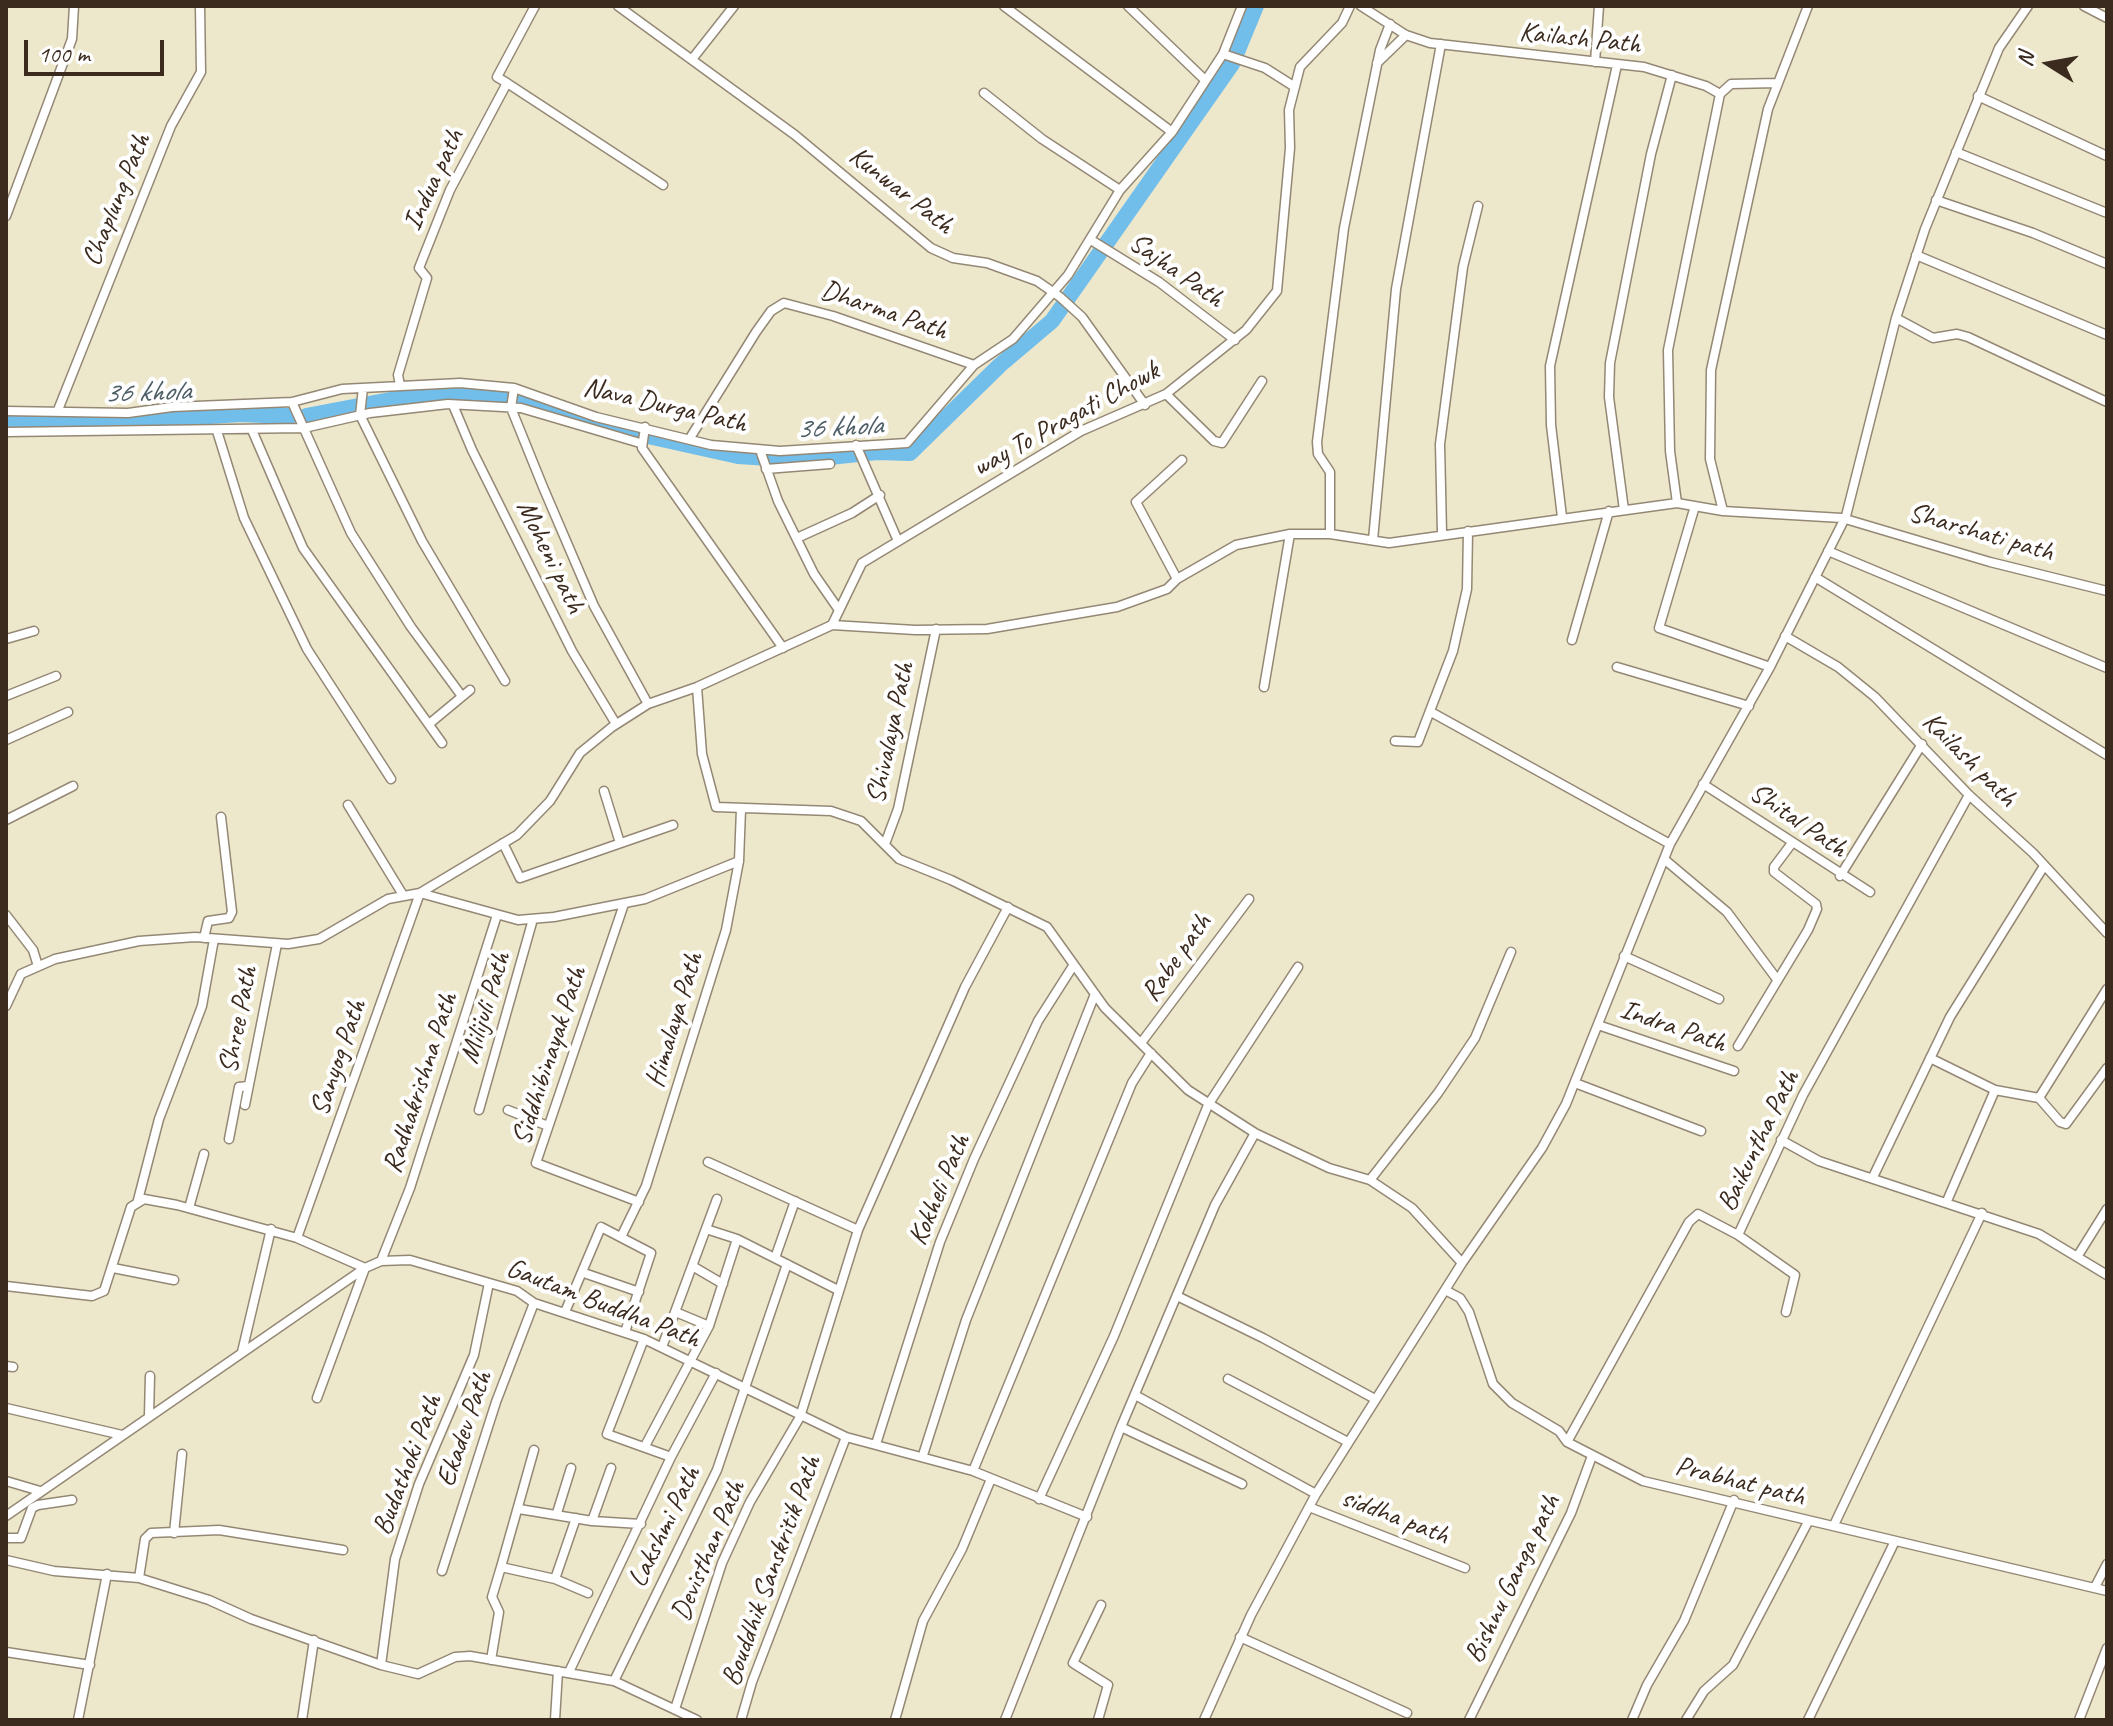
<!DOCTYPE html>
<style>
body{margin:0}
#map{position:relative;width:2113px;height:1726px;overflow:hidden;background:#ede7cc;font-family:Caveat,sans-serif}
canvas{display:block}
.frame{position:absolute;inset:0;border:8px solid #3b2a1e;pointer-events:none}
.north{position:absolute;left:2009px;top:24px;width:80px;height:80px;-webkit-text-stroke:6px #fff;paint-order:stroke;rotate:281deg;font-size:22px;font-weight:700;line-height:32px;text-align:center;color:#3b2a1e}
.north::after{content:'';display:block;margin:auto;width:28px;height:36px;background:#3b2a1e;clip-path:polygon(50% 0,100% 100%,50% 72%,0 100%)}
.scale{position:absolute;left:24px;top:40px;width:140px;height:36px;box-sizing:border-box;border:4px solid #3b2a1e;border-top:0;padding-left:10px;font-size:24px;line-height:28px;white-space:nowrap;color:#3b2a1e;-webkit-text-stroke:6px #fff;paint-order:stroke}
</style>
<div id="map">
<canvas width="2113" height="1726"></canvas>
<div class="frame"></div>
<div class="north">N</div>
<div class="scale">100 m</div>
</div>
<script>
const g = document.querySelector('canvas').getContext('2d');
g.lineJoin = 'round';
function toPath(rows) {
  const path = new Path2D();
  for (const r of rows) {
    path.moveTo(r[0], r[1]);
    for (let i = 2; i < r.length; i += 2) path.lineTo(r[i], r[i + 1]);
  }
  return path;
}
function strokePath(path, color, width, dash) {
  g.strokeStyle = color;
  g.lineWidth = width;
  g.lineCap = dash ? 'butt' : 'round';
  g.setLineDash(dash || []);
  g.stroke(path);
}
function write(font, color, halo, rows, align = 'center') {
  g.font = font + ' Caveat,sans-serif';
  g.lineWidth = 8;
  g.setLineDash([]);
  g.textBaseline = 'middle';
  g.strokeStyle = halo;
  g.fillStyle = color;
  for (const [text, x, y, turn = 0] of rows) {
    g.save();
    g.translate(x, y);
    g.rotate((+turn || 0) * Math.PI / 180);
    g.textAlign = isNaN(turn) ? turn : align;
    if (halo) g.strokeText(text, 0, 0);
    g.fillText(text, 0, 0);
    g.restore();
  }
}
const river = toPath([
 [306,416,411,396,464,394,527,401,594,424,738,456,801,460,877,452,910,453,1000,365,1052,321,1232,64,1256,6],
 [6,419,109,423,240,414,290,416]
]);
const minor = toPath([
 [618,6,795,135,931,248,953,258,987,263,1037,281,1060,297,1082,317,1145,405],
 [1004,6,1172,132],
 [1128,6,1205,80],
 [1361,6,1406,35,1430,43,1644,67,1706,86,1720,94],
 [2084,6,2107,18],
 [1223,54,1265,68,1295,87],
 [693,58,734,6],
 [1595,62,1599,6],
 [1377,63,1406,35],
 [507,83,663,185],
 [984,93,1042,139,1120,190],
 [1978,96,2107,156],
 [1956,152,2107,213],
 [1936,200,2033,233,2107,264],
 [6,216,72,39,74,6],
 [1091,240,1159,282,1235,340],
 [1916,255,2107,335],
 [1896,318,1933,338,1957,334,1968,337,2107,402],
 [400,385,398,375,427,278,419,268,450,190,507,83,497,77,535,6],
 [363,388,360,415,422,541,505,681],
 [514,388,511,408,543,487,594,606,648,704],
 [1166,394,1214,441,1222,443,1262,381],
 [292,402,351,533,411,627,461,695],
 [453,405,472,450,572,651,616,724],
 [58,410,171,126,201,72,200,6],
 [6,411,128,413,172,407,292,402,342,389,460,383,514,388,596,417,711,445,780,451,907,443,974,365,1013,339,1068,275,1120,190,1172,132,1223,54,1242,6],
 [645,427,642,448,783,648],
 [252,430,303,548,442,743],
 [217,431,244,518,307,649,391,779],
 [6,432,304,428,370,413,448,404,521,408,640,443],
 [690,438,756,332,771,311,784,303,833,316,974,365],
 [856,445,898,541],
 [760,450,778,501,814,574,839,610],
 [766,469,830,464],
 [1677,503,1670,451,1668,350,1720,94,1731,84,1777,83],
 [1695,506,1659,628,1770,667],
 [1624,510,1609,397,1610,363,1651,154,1672,75],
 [1723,511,1710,459,1711,370,1768,109,1808,6],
 [1562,517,1551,425,1550,366,1617,65],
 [1442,533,1440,444,1463,267,1478,206],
 [1330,534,1330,472,1318,454,1317,442,1344,228,1380,50,1390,24],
 [797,538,852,513,880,495],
 [1373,540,1396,289,1441,44],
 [1828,551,2107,668],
 [1815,577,2107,755],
 [1177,579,1136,502,1182,460],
 [832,625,862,563,1081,431,1166,394,1246,330,1277,291,1290,148,1289,110,1300,67,1342,23,1350,6],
 [1785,636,1838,667,1875,697,1969,795,2033,853,2107,933],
 [6,639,34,631],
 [1572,640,1609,511],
 [1617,667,1749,706],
 [697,687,702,754,716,807,831,811,861,821,899,859,951,880,1047,927,1105,1008,1188,1090,1255,1133,1329,1168,1370,1180,1412,1208,1462,1263],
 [1264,687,1290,534],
 [6,696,56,676],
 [1431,712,1670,844],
 [429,724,470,690],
 [6,740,68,712],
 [1395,741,1418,742,1453,651,1467,589,1468,531],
 [1703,784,1870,892],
 [604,791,620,843],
 [348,805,403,895],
 [6,820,73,786],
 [503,843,520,878,673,825],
 [885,844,898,809,936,629],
 [1664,859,1727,912,1776,978],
 [1840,876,1922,744],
 [624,904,536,1163,639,1202],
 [6,915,33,950,38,966],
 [204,938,208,921,229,918,232,912,221,817],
 [1624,956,1719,999],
 [6,1006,21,974,55,959,139,941,195,937,288,944,319,939,388,899,420,893,517,835,550,801,580,753,612,727,648,704,697,687,832,625,915,630,987,629,1117,607,1167,589,1177,579,1236,545,1290,534,1330,534,1389,543,1677,503,1723,511,1842,518,1990,562,2107,591],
 [1598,1025,1734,1071],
 [1141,1043,1249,899],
 [1738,1046,1808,930,1817,909,1816,904,1774,872,1774,867,1792,843],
 [1930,1058,1995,1090,1947,1201],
 [1575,1083,1701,1131],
 [1995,1090,2039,1098,2107,989],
 [2039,1098,2060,1122,2066,1124,2107,1068],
 [245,1105,277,944],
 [479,1110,533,919],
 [508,1110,548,1126],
 [229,1139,239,1087,248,1086],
 [1781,1140,1819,1161,2039,1234,2107,1275],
 [708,1162,858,1230],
 [1873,1177,1950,1017,2044,866],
 [1370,1180,1438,1093,1475,1038,1511,952],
 [138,1200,159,1119,202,1006,214,939],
 [189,1208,204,1154],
 [706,1229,737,1239,838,1290],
 [1738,1235,1795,1275,1786,1312],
 [621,1237,646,1186,726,930,739,861,741,809],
 [297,1238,420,893,518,920,554,917,645,899,739,861],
 [2077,1257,2107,1209],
 [775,1258,795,1201],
 [381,1261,410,1188,497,915],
 [694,1267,723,1284],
 [113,1268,174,1280],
 [584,1273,639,1292],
 [6,1286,92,1296,104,1291,131,1207,144,1199,177,1205,297,1238,365,1268,381,1261,410,1260,517,1291,534,1303,644,1339,846,1437,973,1471,1087,1517],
 [1447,1291,1460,1298,1469,1312,1493,1384,1512,1403,1559,1431,1567,1442,1643,1481,2107,1591],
 [1177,1296,1263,1338,1375,1399],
 [565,1312,601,1227,651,1253,625,1332],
 [678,1313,709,1326],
 [644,1339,607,1434,671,1457],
 [662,1347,717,1199],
 [242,1352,271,1229],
 [6,1366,13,1367],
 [1228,1379,1348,1442],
 [1135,1395,1316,1494],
 [317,1398,365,1268],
 [6,1408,122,1435],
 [149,1415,150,1376],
 [1121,1427,1242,1484],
 [1567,1442,1689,1222,1698,1214,1738,1235,1803,1095,1969,795],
 [876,1444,940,1242,974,1159,1038,1021,1073,966],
 [645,1446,709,1326,737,1239],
 [923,1455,966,1320,1095,994],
 [973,1471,1132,1083,1151,1053],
 [6,1481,40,1491],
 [1039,1499,1114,1336,1208,1105,1298,967],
 [1309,1507,1465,1568],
 [519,1509,592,1521,641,1524],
 [557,1513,571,1468],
 [6,1516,365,1268],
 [592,1521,611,1468],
 [1834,1525,1982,1213],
 [174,1533,182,1454],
 [6,1538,21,1538,32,1508,38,1505,72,1500],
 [6,1560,54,1571,139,1578,209,1600,251,1619,381,1665,418,1674,455,1657,470,1656,614,1681,697,1720],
 [501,1567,534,1450],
 [442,1571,496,1402,534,1303],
 [139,1578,145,1539,151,1533,219,1530,343,1550],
 [555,1579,576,1518],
 [2095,1587,2107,1564],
 [1240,1637,1407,1713],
 [6,1652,90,1665],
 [491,1660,499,1612,492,1597,501,1567,555,1579,588,1593],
 [381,1665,395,1559,419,1484,474,1355,489,1283],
 [569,1672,671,1457,716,1373],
 [614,1681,717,1470,787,1264],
 [675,1709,722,1563,750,1502,800,1417,858,1230,965,987,1008,907],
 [78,1720,107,1574],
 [302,1720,314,1640],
 [555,1720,558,1671],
 [741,1720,752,1682,846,1437],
 [895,1720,923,1621,962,1549,991,1479],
 [1005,1720,1121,1427,1215,1205,1255,1133],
 [1098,1720,1108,1685,1073,1663,1101,1605],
 [1204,1720,1251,1615,1316,1494,1462,1263,1542,1148,1566,1104,1670,844,1770,667,1846,516,1896,318,1925,229,1999,48,2028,6],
 [1469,1720,1571,1513,1592,1456],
 [1632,1720,1647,1685,1684,1621,1734,1500],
 [1686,1720,1704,1691,1733,1665,1808,1522],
 [1808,1720,1895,1541],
 [2079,1720,2107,1648]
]);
const streetNames = [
 ["Kailash Path",1580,39,6],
 ["Indua path",434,180,-65],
 ["Kunwar Path",901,191,38],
 ["Chaplung Path",117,200,-68],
 ["Sajha Path",1176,271,35],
 ["Dharma Path",884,311,19],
 ["Nava Durga Path",665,406,13],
 ["way To Pragati Chowk",1066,420,-29],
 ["Sharshati path",1981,533,16],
 ["Moheni path",550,557,64],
 ["Shivalaya Path",891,733,-78],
 ["Kailash path",1969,760,45],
 ["Shital Path",1798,821,34],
 ["Rabe path",1177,958,-55],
 ["Milijuli Path",486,1008,-73],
 ["Shree Path",239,1020,-79],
 ["Himalaya Path",675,1020,-73],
 ["Indra Path",1673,1027,19],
 ["Siddhibinayak Path",550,1056,-72],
 ["Sanyog Path",339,1058,-71],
 ["Radhakrishna Path",421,1083,-72],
 ["Baikuntha Path",1759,1141,-64],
 ["Kokheli Path",940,1190,-67],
 ["Gautam Buddha Path",603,1304,21],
 ["Ekadev Path",465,1429,-71],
 ["Budathoki Path",408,1465,-69],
 ["Prabhat path",1740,1482,14],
 ["siddha path",1395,1517,21],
 ["Lakshmi Path",665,1527,-64],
 ["Devisthan Path",709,1551,-67],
 ["Bouddhik Sanskritik Path",772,1571,-70],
 ["Bishnu Ganga path",1513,1579,-64]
];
const waterNames = [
 ["36 khola",147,393,-2],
 ["36 khola",839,428,-3]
];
strokePath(river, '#71beeb', 16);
strokePath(minor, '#948875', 11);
strokePath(minor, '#fff', 8);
write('28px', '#3b2a1e', '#fff', streetNames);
write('italic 30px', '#4e5e66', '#fff', waterNames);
</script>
